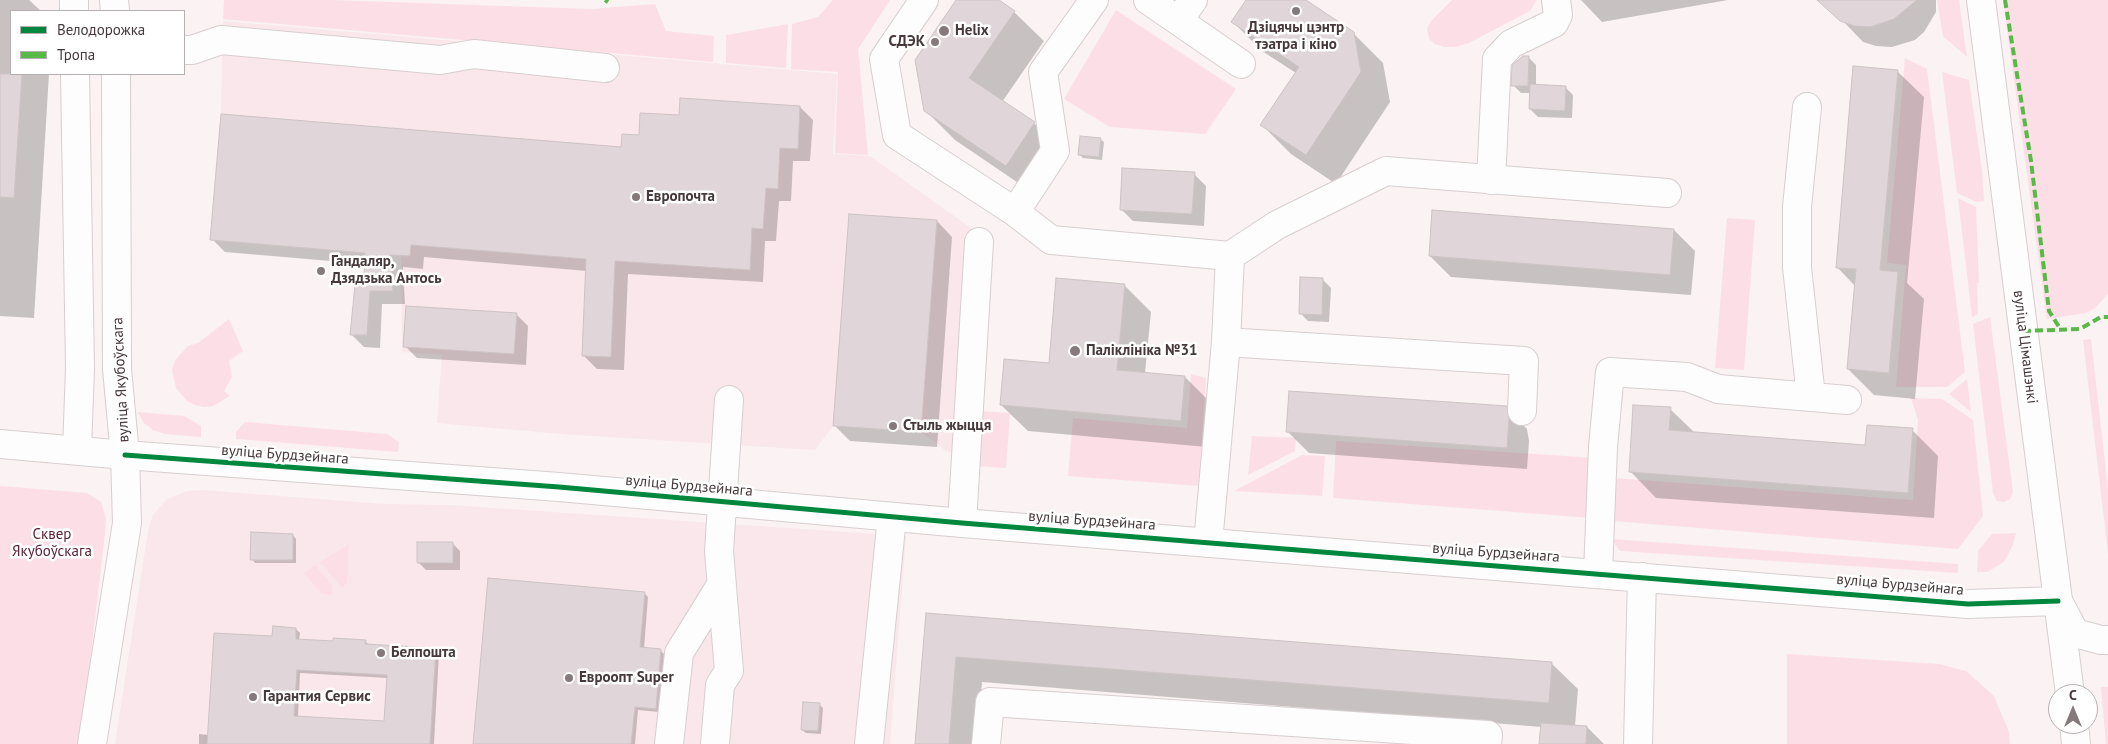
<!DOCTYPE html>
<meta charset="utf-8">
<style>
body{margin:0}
#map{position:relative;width:2108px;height:744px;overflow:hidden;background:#faf2f3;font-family:"PT Sans",sans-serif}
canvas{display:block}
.legend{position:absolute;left:10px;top:10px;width:175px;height:65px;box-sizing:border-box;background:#fff;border:1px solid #b5afb1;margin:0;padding:6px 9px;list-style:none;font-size:15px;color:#46383b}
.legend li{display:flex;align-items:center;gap:10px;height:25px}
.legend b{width:25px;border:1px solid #b5afb1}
.north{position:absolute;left:2048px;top:684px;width:50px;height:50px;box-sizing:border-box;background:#fff;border:1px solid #b5afb1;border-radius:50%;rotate:0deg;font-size:14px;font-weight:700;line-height:20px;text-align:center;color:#46383b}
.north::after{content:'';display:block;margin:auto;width:18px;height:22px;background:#85797b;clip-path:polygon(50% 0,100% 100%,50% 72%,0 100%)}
</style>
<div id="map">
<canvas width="2108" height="744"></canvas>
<ul class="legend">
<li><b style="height:6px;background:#00873e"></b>Велодорожка</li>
<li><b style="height:6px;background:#58b947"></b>Тропа</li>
</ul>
<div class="north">С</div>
</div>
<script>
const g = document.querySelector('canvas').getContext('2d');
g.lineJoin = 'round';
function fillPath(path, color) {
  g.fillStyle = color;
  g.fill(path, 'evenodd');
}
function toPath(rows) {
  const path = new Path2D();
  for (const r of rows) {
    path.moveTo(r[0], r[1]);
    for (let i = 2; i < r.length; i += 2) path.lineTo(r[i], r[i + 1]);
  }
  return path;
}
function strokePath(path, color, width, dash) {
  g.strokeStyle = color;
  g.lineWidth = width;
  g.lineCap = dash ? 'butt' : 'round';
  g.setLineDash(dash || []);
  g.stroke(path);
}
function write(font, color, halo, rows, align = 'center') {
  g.font = font + ' "PT Sans",sans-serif';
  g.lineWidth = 5;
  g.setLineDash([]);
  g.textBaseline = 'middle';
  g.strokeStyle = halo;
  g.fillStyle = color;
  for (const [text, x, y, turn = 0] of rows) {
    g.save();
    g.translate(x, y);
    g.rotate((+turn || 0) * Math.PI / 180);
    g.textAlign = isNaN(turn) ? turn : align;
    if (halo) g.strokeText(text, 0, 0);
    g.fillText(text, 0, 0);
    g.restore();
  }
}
const built = toPath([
 [223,21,837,74,833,154,870,156,971,228,954,453,946,451,921,432,833,426,815,450,561,434,437,423,442,355,402,352,401,256,210,240,221,114],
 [202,490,385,504,450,505,906,536,890,744,115,744,148,531,153,515,167,499,188,491]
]);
const green = toPath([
 [224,0,331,0,591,9,655,4,666,31,714,36,713,62,223,19],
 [833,0,890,0,858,49,868,155,835,153,838,72,791,69,792,24,818,17],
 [1452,0,1537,0,1530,11,1469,43,1455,47,1444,47,1435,44,1429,39,1427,28,1431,21],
 [1937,0,1959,0,1967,57,1943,36],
 [2003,0,2108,0,2108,294,2095,308,2086,313,2047,319],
 [1116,10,1236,89,1205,134,1110,127,1064,99],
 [788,24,786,68,726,63,726,35],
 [1905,58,1927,69,1965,372,1947,387,1896,387,1906,265,1887,263],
 [1942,72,1969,80,1982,170,1984,201,1976,202,1957,193],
 [1958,198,1976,207,1979,283,1977,283,1978,314,1972,317],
 [1727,218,1755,220,1744,370,1715,368],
 [1990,317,2013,492,2010,499,2004,502,1997,501,1993,493,1973,324],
 [229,319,243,351,229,361,232,377,224,391,230,396,213,406,204,407,195,405,187,401,176,388,172,370,175,360,188,346,198,343],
 [2091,339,2108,489,2108,554,2083,340],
 [1191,374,1206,378,1199,486,1068,476,1073,418,1187,428],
 [1967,379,1971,412,1949,394],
 [1911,398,1942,399,1973,420,1983,516,1958,549,1612,521,1614,478,1913,500,1918,420],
 [979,411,1010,413,1006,468,975,466],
 [137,412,184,416,201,426,201,437,165,434,153,430,144,423],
 [245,422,387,434,399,442,398,452,236,439,236,432],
 [1252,436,1296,438,1295,451,1248,475],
 [1336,441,1597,458,1591,518,1333,498],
 [1302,455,1325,456,1322,496,1234,491],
 [0,486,87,493,101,502,106,518,105,533,88,679,86,744,0,744],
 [2016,533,2013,545,2004,562,1987,572,1977,572,1978,551,1992,534],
 [1611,539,1958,564,1958,573,1620,551],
 [349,544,347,582,342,588,320,562],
 [315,565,333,586,331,595,321,593,304,573],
 [1787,654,1939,664,1966,671,1994,696,2009,732,2010,744,1787,744],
 [2101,687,2108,687,2108,744,2106,744]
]);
const shadow = toPath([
 [0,0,29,0,41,11,11,11,11,74,49,74,34,318,0,316],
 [958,0,997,0,1014,12,1044,41,1002,102,1034,123,1064,153,1036,195,955,140,925,110],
 [1247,0,1303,0,1353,33,1383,63,1390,102,1336,184,1291,154,1262,125,1296,73,1262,51,1233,22],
 [1581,0,1728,0,1602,22],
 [1823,0,1936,0,1936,12,1924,32,1915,40,1892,47,1876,46,1863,42],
 [1528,57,1536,65,1536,86,1565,87,1573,95,1572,118,1538,117,1530,109,1531,93,1521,93,1513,85],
 [1897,71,1924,97,1907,283,1924,299,1915,399,1874,395,1848,369,1855,286,1837,267],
 [800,107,813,120,810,161,793,161,791,201,779,201,776,241,765,241,763,282,628,274,624,370,597,369,583,355,587,271,424,257,423,269,403,267,405,304,382,304,380,348,364,347,351,334,365,277,366,264,225,252,212,239,623,148,640,136,680,116],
 [1100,139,1104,142,1102,160,1083,158,1080,155],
 [1194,174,1206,186,1204,226,1133,221,1121,209],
 [937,221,952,237,937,447,850,441,834,425],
 [1674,230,1695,251,1691,295,1451,277,1430,256],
 [1323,280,1331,288,1329,322,1308,321,1300,313],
 [1124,285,1151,312,1145,373,1185,377,1211,403,1207,447,1028,431,1001,405,1050,365],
 [516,314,528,326,526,365,417,358,405,346],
 [1506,408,1527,429,1529,441,1527,469,1309,453,1288,432],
 [1670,409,1695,433,1867,446,1912,430,1938,456,1934,518,1656,498,1630,471],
 [293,535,296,539,296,563,255,563,252,559],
 [452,543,460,551,460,570,426,570,418,562],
 [644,593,648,597,644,649,660,650,664,654,659,712,638,710,635,744,474,744],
 [927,614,1551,663,1578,689,1575,726,1587,727,1604,744,1540,744,1542,727,982,682,977,744,917,744],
 [296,629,300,633,299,640,334,642,365,641,369,645,436,649,439,653,434,744,199,744,199,734,209,735,274,638],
 [300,673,388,678,385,722,298,717],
 [820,705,823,708,821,734,806,733,802,730]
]);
const building = toPath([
 [956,0,999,0,1015,11,969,78,1035,122,1006,166,924,111,915,60,956,0],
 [1246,0,1306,0,1354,32,1361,72,1306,155,1260,125,1299,67,1231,22,1246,0],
 [1817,0,1917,0,1894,19,1870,27,1854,26,1840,21,1817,0],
 [1523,56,1529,56,1528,86,1511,86,1512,65,1523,56],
 [1853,66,1898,70,1880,270,1898,272,1889,373,1847,369,1856,269,1836,268,1853,66],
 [0,74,22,74,14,198,0,197,0,74],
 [1530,84,1566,86,1565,111,1529,109,1530,84],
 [680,98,800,106,798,149,780,148,778,189,766,188,763,229,752,228,750,270,615,261,611,357,582,356,586,259,411,245,410,256,390,255,393,291,370,291,367,335,350,335,356,275,364,276,365,253,210,240,221,114,621,147,622,134,639,135,640,113,679,115,680,98],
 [1080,136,1101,138,1099,157,1078,155,1080,136],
 [1122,168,1195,172,1192,214,1120,210,1122,168],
 [1432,210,1674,229,1670,275,1429,256,1432,210],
 [849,214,937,220,921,432,833,426,849,214],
 [1300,277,1323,278,1322,315,1299,314,1300,277],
 [1056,278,1125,284,1117,370,1185,376,1181,421,1000,405,1004,359,1049,363,1056,278],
 [406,306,517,313,514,354,403,347,406,306],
 [1289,391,1507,406,1509,419,1507,448,1286,432,1289,391],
 [1633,405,1671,407,1669,430,1865,445,1867,425,1913,428,1908,493,1629,472,1633,405],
 [251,532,293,534,293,560,250,560,251,532],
 [417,542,453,542,453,563,417,563,417,542],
 [488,578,645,592,640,647,661,649,656,709,635,707,631,744,473,744,488,578],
 [926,613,1552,662,1549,703,956,657,949,744,915,744,926,613],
 [273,626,296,628,296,639,333,641,333,638,366,640,365,644,436,648,430,744,207,744,214,633,272,636,273,626],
 [297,670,387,675,384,721,294,716,297,670],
 [803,702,820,703,818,731,801,730,803,702],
 [1541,723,1587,726,1586,744,1539,744,1541,723]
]);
const minor = toPath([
 [924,0,884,59,897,135,1015,212,1051,240,1230,256,1277,225,1386,171,1667,193],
 [1148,0,1241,64],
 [1179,20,1193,0],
 [184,50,192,50,221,40,440,60,474,54,605,68],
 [1807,107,1797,207,1797,267,1811,397],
 [1491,180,1497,59,1511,44,1554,23,1558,15,1556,0],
 [1015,212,1055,151,1043,72,1094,0],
 [1226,342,1524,361,1522,411],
 [125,455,559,487,962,523,1968,604,2058,601,2075,633,2101,640,2108,640],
 [962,523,979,242],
 [1208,543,1226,342,1230,256],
 [1598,573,1603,447,1610,372,1687,377,1718,389,1847,400],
 [669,744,679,653,721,585],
 [715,744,720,685,729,671,719,551,729,400],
 [869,744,892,517],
 [986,744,990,702,1488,735,1487,744],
 [1638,744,1642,577]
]);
const major = toPath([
 [74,0,74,11],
 [114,0,115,11],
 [1981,0,2070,694],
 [75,74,80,368,77,450],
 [0,444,125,455],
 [2074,724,2076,744],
 [92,744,127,523,125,455,117,369,116,74]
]);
const quiet = toPath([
 [605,0,608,2],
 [2005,0,2031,161,2049,311,2061,330],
 [2023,331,2080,329,2101,317,2108,317]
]);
const cycleway = toPath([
 [125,455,559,487,962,523,1968,604,2058,601]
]);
const markers = [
 [1296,11,5,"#85797b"],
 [944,31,6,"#85797b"],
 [935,42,5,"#85797b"],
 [636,197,5,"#85797b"],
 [321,271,5,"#85797b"],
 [1075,351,6,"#85797b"],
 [893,426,5,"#85797b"],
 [381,653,5,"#85797b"],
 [569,678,5,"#85797b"],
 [253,697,5,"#85797b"]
];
const poiNames = [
 ["Дзіцячы цэнтр",1296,28,"center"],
 ["тэатра і кіно",1296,45,"center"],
 ["Helix",955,31],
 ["СДЭК",925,42,"right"],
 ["Европочта",646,197],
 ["Гандаляр,",331,262],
 ["Дзядзька Антось",331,279],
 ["Паліклініка №31",1086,351],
 ["Стыль жыцця",903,426],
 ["Белпошта",391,653],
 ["Евроопт Super",579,678],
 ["Гарантия Сервис",263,697]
];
const streetNames = [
 ["вуліца Цімашэнкі",2025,347,83],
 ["вуліца Якубоўскага",121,380,-93],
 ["вуліца Бурдзейнага",285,455,4],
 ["вуліца Бурдзейнага",689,486,5],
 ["вуліца Бурдзейнага",1092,521,4],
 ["вуліца Бурдзейнага",1496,553,4],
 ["вуліца Бурдзейнага",1900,585,5]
];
const parkNames = [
 ["Сквер",52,535],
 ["Якубоўскага",52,552]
];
fillPath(built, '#fae7eb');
fillPath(green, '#fcdfe6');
fillPath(shadow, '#0003');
fillPath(building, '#e0d5d8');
strokePath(building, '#cdc3c5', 1);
strokePath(minor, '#d8ced0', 30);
strokePath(major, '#d8ced0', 30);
strokePath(minor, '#fefdfd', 28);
strokePath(major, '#fefdfd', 28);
strokePath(quiet, '#58b947', 4, [8, 4]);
strokePath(cycleway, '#00873e', 5);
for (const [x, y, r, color] of markers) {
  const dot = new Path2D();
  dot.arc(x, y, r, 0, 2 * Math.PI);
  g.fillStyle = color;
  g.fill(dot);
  strokePath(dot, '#fff', 2);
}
write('bold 15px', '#46383b', '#fff', poiNames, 'left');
write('15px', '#46383b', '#fff', streetNames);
write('15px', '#5b2336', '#fff', parkNames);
</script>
